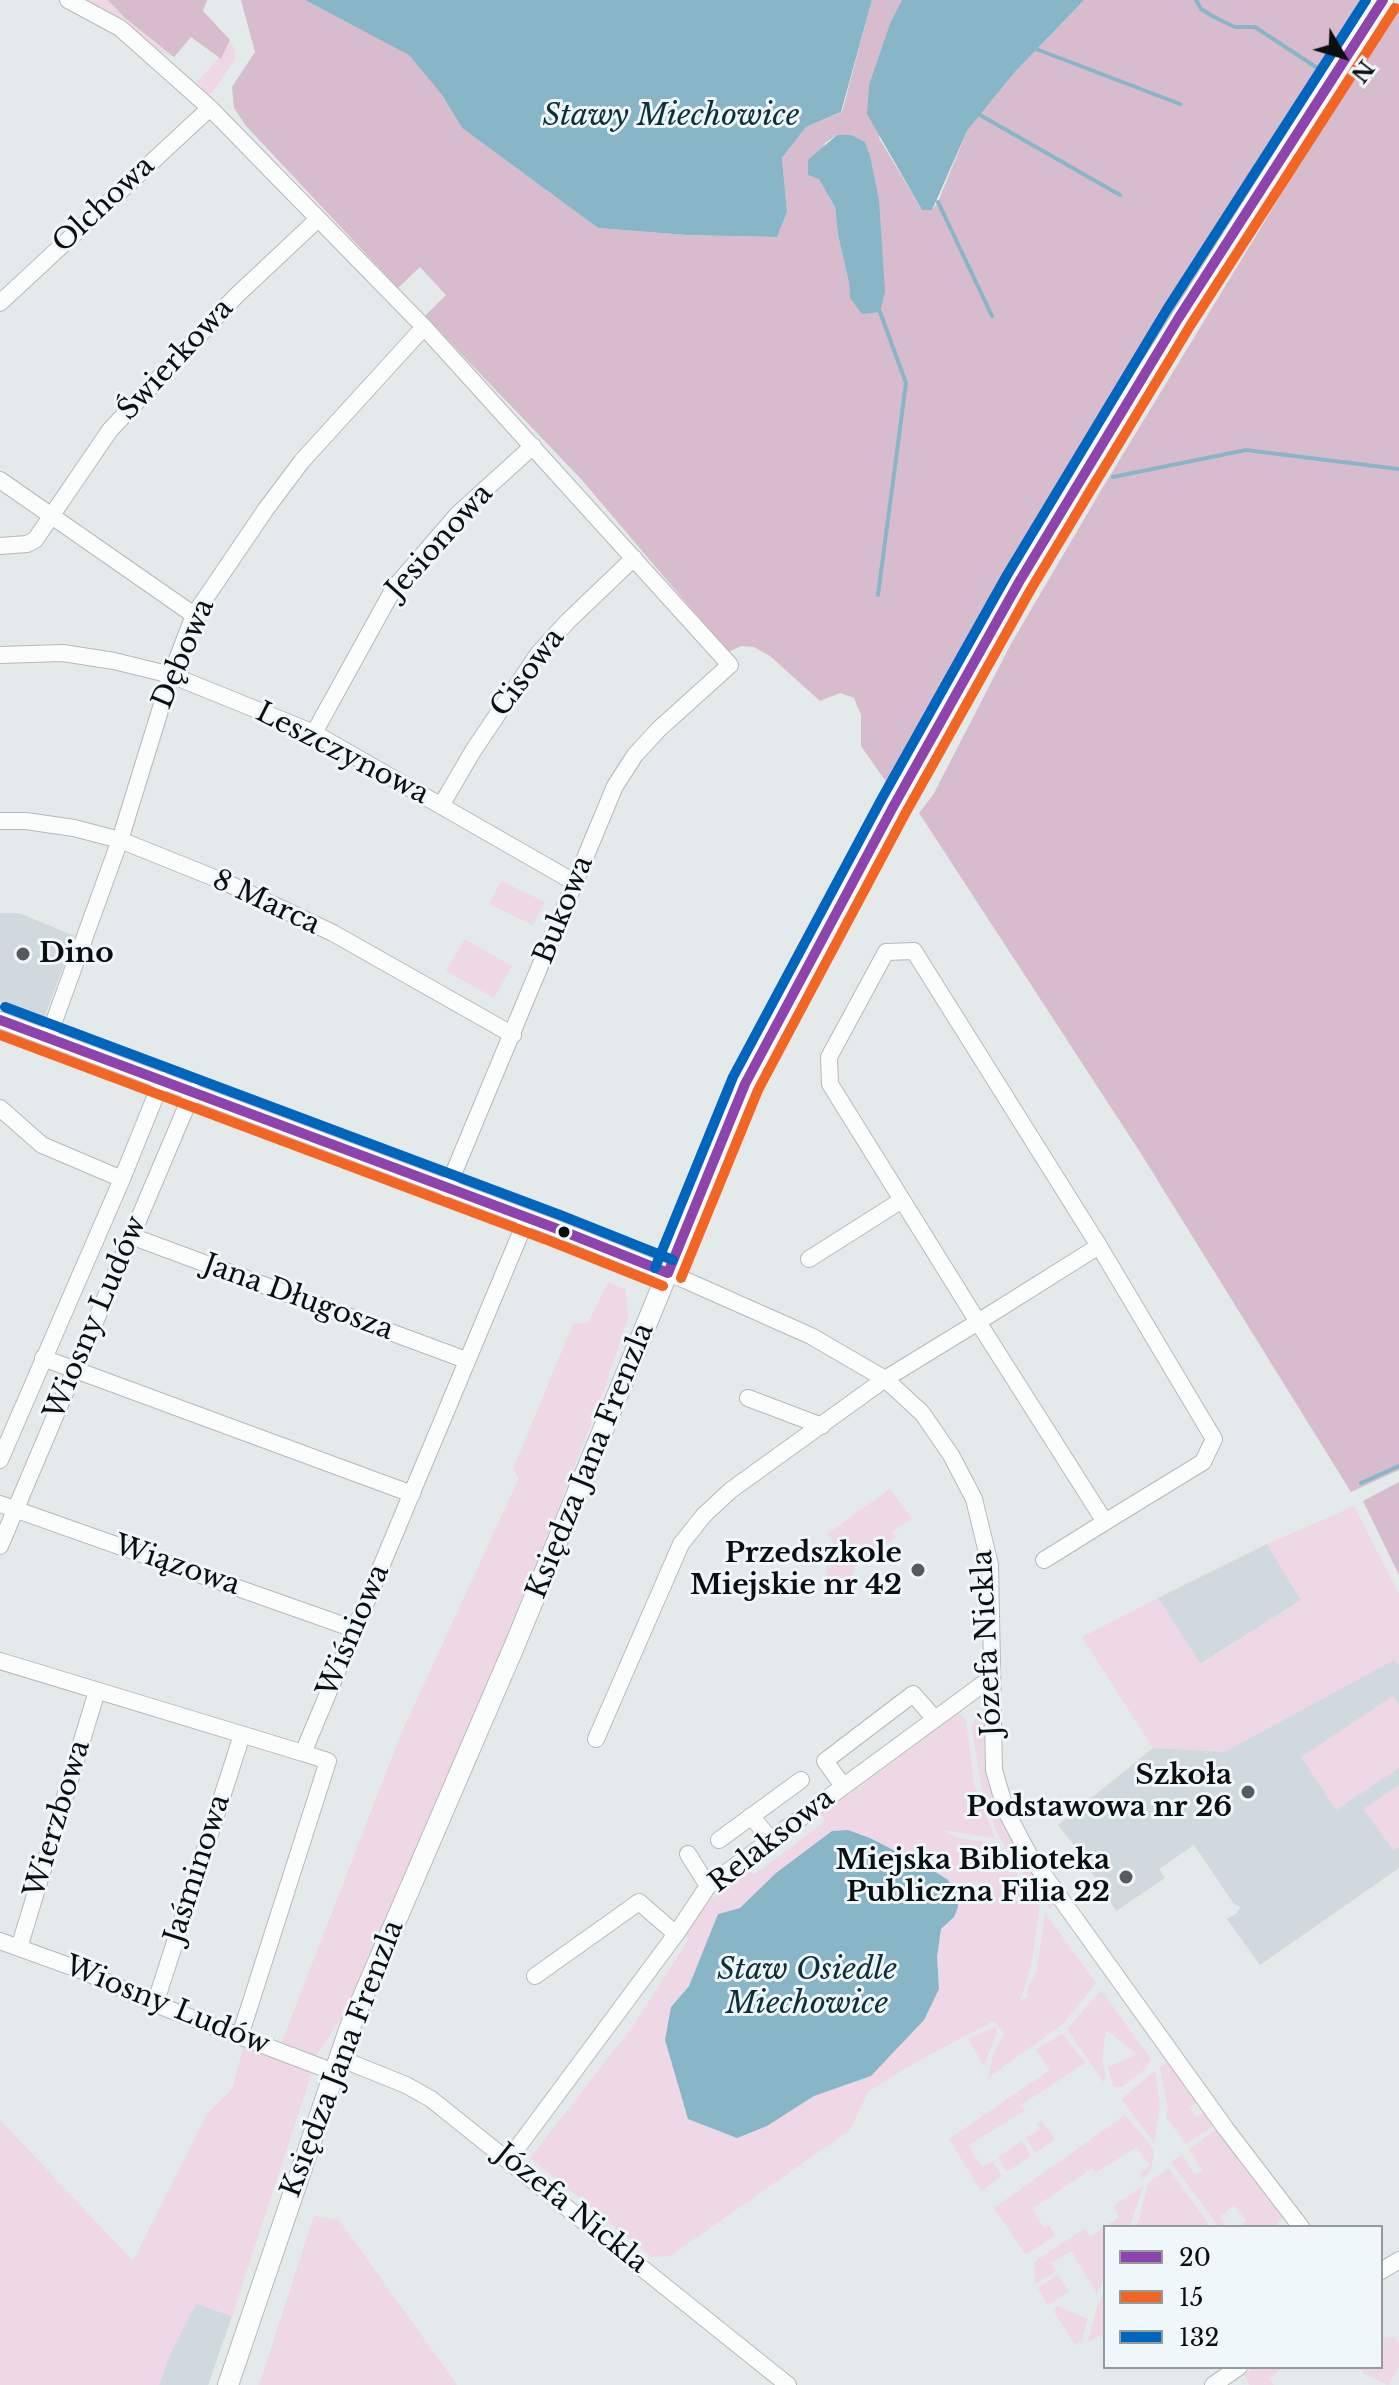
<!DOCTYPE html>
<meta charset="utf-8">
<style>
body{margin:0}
#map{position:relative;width:1399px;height:2385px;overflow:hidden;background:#e4e9ea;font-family:"Libre Baskerville",serif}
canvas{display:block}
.legend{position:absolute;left:1103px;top:2225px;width:280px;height:144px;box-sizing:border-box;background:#f0f7fa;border:2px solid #959a9c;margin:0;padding:10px 14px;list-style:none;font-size:24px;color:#0c0f10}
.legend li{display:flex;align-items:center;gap:16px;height:40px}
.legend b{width:40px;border:2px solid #959a9c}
.north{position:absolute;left:1303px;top:16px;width:80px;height:80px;-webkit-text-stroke:6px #f0f7fa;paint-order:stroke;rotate:128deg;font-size:22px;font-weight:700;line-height:32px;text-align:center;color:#0c0f10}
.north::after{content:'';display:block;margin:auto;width:28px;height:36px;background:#0c0f10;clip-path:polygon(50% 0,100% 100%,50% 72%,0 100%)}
</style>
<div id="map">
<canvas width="1399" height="2385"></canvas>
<ul class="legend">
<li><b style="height:10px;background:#8e44ad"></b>20</li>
<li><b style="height:10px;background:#f26522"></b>15</li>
<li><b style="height:10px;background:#0065bd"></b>132</li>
</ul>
<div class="north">N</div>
</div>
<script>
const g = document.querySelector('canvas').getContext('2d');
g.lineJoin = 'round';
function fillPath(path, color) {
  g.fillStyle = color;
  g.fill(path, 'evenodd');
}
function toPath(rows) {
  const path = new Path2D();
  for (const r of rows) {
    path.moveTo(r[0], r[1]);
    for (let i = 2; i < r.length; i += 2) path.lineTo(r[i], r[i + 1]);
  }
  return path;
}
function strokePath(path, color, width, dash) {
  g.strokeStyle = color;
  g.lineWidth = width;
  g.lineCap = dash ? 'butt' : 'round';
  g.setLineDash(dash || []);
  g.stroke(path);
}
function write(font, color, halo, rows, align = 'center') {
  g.font = font + ' "Libre Baskerville",serif';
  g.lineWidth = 6;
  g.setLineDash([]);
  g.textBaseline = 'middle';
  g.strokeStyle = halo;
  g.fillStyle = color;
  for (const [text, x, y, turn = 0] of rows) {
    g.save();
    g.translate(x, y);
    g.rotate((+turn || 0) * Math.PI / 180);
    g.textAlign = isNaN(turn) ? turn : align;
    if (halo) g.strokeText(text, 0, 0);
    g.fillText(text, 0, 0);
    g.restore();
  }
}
const built = toPath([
 [0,913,19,913,75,936,44,1018,0,1002],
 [1267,1544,1301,1600,1200,1664,1158,1598],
 [1395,1659,1399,1665,1399,1868,1260,1965,1227,1919,1237,1913,1240,1907,1234,1904,1194,1845,1159,1869,1165,1878,1116,1911,1080,1853,1058,1825,1153,1748,1225,1751],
 [196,2303,232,2316,208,2385,159,2385,168,2359]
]);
const green = toPath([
 [78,0,108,0,125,18,174,57,157,52],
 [230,40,235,51,234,61,212,93,206,95,195,84,219,58,221,59],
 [501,881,545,902,533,925,489,904],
 [465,939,512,966,494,998,446,971],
 [608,1282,625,1289,628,1317,604,1390,532,1577,353,2001,315,2057,281,2044,401,1734,519,1478,513,1469,573,1324,588,1323],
 [890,1489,912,1518,893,1532,896,1537,856,1564,851,1581,845,1585,836,1585,829,1579,825,1571,839,1551,827,1534],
 [1354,1506,1399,1594,1399,1665,1394,1660,1225,1752,1153,1748,1082,1637,1158,1598,1201,1664,1301,1600,1267,1544],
 [1393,1696,1399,1705,1399,1768,1336,1810,1301,1757],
 [958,1713,966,1719,974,1784,995,1838,942,1830,958,1838,992,1843,1040,1903,1031,1966,1020,2001,1028,1996,1027,1990,1037,1970,1045,1913,1096,1983,1064,2023,988,2078,994,2052,1004,2034,994,2021,914,2063,868,2092,850,2130,670,2256,652,2257,530,2158,633,2026,688,1940,685,1932,710,1900,746,1870,755,1874,824,1822,822,1815],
 [848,1830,870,1838,948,1880,957,1896,954,1917,941,1929,937,1957,939,1989,924,2019,871,2076,814,2096,767,2126,671,2007,689,1986,718,1914,743,1907,776,1873,832,1831],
 [977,1715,986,1724,989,1764,1055,1901,1050,1909,1012,1858,997,1833,983,1794,976,1754,972,1726],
 [1399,1785,1399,1847,1394,1851,1363,1809],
 [1101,1990,1151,2059,1144,2070,1122,2087,1114,2087,1108,2067,1138,2054,1106,2030,1102,2061,1105,2072,1104,2083,1067,2029],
 [995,2027,997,2031,984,2066,968,2039],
 [1062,2033,1085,2063,1021,2105,1025,2110,968,2146,982,2167,992,2161,1002,2176,981,2191,949,2139,1050,2070,1036,2050],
 [244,2045,312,2072,232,2316,196,2304,168,2359,159,2385,0,2385,0,2120,133,2261,207,2114,232,2089],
 [1168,2061,1198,2101,1190,2108,1197,2117,1204,2112,1215,2125,1186,2144,1166,2117,1168,2108,1160,2067],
 [1155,2071,1160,2107,1154,2142,1121,2099],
 [1125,2115,1154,2150,1151,2171,1143,2178,1140,2174,1150,2165,1136,2147,1096,2173,1092,2168,1032,2209,1044,2228,1049,2225,1055,2235,1026,2255,994,2208],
 [1041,2121,1055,2139,1035,2153,1026,2138,1040,2129,1037,2124],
 [1218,2128,1241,2155,1237,2159,1282,2218,1274,2227,1242,2227,1246,2220,1234,2206,1220,2216,1227,2227,1219,2227,1171,2162,1182,2155,1195,2175,1203,2171,1189,2149],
 [1022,2141,1031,2156,1007,2172,998,2157],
 [1168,2168,1211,2227,1135,2227,1140,2217,1148,2183],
 [1143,2186,1130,2227,1105,2227,1105,2277,1097,2293,1071,2251,1051,2263,1057,2271,1035,2284,1034,2262,1085,2228,1090,2237,1119,2217,1114,2206],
 [314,2216,339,2220,457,2385,259,2385],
 [1058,2275,1069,2291,1048,2305,1038,2288],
 [1105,2290,1105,2340,1100,2335,1088,2342,1097,2307],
 [1057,2306,1088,2319,1082,2340,1075,2345,1053,2310],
 [1394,2337,1399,2343,1399,2366,1388,2385,1363,2373,1359,2367,1381,2367,1381,2338],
 [1254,2367,1285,2367,1269,2378,1274,2385,1250,2385,1244,2375]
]);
const forest = toPath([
 [108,0,207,0,203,11,230,40,221,59,191,37,174,57,125,18],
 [241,0,305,0,409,54,442,95,462,128,598,228,687,235,776,237,787,212,782,158,806,127,842,112,872,0,902,0,891,21,879,138,922,210,932,210,938,202,967,131,1014,73,1084,0,1371,0,1010,571,889,786,861,746,861,715,854,698,840,693,820,701,770,656,754,647,741,646,728,652,581,479,425,316,446,295,420,267,398,288,246,126,234,108,232,87,255,52],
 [837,135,851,135,850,298,849,283,838,235,835,207,819,178,825,143],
 [1399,7,1399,1470,1351,1492,1140,1152,919,813,933,795,1012,642,1103,487,1288,183],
 [1399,1482,1399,1575,1363,1501]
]);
const water = toPath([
 [305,0,872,0,841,112,806,127,782,158,787,212,777,237,687,235,598,228,462,128,442,95,409,55],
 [902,0,1084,0,1014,73,967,131,932,210,922,210,867,114,869,85,891,21],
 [837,135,851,135,865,142,870,156,879,200,885,292,880,312,862,314,850,298,849,283,838,235,835,207,819,179,808,175,808,160],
 [848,1830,870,1838,934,1871,948,1880,957,1896,958,1907,954,1917,941,1929,937,1957,939,1989,924,2020,871,2076,814,2096,767,2126,737,2138,688,2119,665,2040,671,2007,689,1986,718,1914,740,1908,776,1873,832,1831]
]);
const stream = toPath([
 [1196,0,1201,9,1214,17,1235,27,1255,27,1322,71],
 [1036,49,1180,104],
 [980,115,1120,195],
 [938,202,992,316],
 [1113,477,1246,450,1399,469],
 [878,595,906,383,880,312],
 [1361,1483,1399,1466]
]);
const minor = toPath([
 [68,0,120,28,210,108,424,327,730,665,659,729,635,755,615,786,447,1189],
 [0,303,210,108],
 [0,480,194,615],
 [0,546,27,544,35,540,110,430,236,296,318,219],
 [0,655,63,653,114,661,171,675,314,733,574,882],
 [314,733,394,588,458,514,533,446],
 [442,804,473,751,538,654,568,621,634,558],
 [0,821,26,821,74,828,120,840,227,883,333,933,513,1035],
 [0,1020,555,1228,685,1280,811,1336,885,1379,922,1413,951,1455,974,1499,990,1565,994,1770,1006,1811,1028,1853,1226,2129,1301,2227],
 [48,1038,120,840,171,675,194,615,266,509,302,461,424,327],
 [0,1108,42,1145,122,1179],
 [131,1236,466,1360],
 [809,1259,902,1200],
 [43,1358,412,1494],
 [748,1398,822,1426],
 [0,1460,122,1179,162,1080],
 [0,1504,354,1629],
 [0,1546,193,1091],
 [1044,1560,1105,1522],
 [0,1661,303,1753],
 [596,1739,681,1544,704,1515,731,1490,885,1379,978,1322,1099,1246,914,951,886,952,829,1057,830,1084,978,1322,1105,1522,1203,1462,1214,1439,1099,1246],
 [843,1786,825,1761,913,1694,935,1719],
 [751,1816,772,1841],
 [719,1840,801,1780],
 [688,1854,708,1886],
 [0,1941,83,1971,155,2004,334,2072],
 [19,1948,97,1691],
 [535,1976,639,1902,676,1934],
 [155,2004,242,1735],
 [240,2036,328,1761,303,1753,527,1218],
 [339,2058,406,2085,431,2099,788,2385],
 [509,2159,676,1934,708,1886,991,1678],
 [1381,2271,1399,2260],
 [1213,2385,1239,2367]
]);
const major = toPath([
 [228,2385,350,2027,514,1647,745,1084,893,807,1076,484,1383,0]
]);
const bus1 = toPath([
 [0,1020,555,1228,668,1273],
 [668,1273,745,1084,893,807,1019,582,1178,319,1383,0]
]);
const bus2 = toPath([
 [0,1035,550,1241,663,1286],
 [681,1278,758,1090,905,814,1031,589,1190,326,1395,8]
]);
const bus3 = toPath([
 [5,1007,560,1215,673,1260],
 [655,1268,733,1077,881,800,1007,575,1166,311,1366,0]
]);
const markers = [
 [23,954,8,"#585b5c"],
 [564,1232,7,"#0c0f10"],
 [918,1570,8,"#585b5c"],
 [1248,1792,8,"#585b5c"],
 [1126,1877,8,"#585b5c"]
];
const streetNames = [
 ["Olchowa",104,205,-43],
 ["Świerkowa",176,360,-47],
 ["Jesionowa",440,542,-48],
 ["Dębowa",184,654,-67],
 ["Cisowa",528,673,-53],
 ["Leszczynowa",342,754,27],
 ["8 Marca",266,903,25],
 ["Bukowa",564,910,-68],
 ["Jana Długosza",298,1298,20],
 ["Wiosny Ludów",96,1318,-67],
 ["Księdza Jana Frenzla",591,1461,-68],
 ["Wiązowa",177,1566,19],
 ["Wiśniowa",354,1631,-67],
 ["Józefa Nickla",988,1643,-93],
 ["Wierzbowa",58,1819,-73],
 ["Relaksowa",772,1841,-38],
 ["Jaśminowa",198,1869,-72],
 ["Wiosny Ludów",167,2006,22],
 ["Księdza Jana Frenzla",343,2059,-69],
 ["Józefa Nickla",571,2209,39]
];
const poiNames = [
 ["Dino",39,954,"left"],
 ["Przedszkole",902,1554],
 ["Miejskie nr 42",902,1586],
 ["Szkoła",1232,1776],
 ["Podstawowa nr 26",1232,1808],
 ["Miejska Biblioteka",1110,1861],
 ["Publiczna Filia 22",1110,1893]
];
const waterNames = [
 ["Stawy Miechowice",671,117],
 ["Staw Osiedle",807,1971],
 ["Miechowice",807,2005]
];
fillPath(built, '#d0d9dd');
fillPath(green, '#eed8e6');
fillPath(forest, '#d7bccd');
fillPath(water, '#88b6c7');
strokePath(stream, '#88b6c7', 4);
strokePath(minor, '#b6b9ba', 18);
strokePath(major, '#b6b9ba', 22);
strokePath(minor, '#fbfcfc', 16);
strokePath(major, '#fbfcfc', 20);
strokePath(bus1, '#8e44ad', 10);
strokePath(bus2, '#f26522', 10);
strokePath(bus3, '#0065bd', 10);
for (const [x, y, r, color] of markers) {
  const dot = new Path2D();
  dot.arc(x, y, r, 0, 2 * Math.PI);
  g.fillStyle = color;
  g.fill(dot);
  strokePath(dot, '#f0f7fa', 3);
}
write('28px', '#0c0f10', '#f0f7fa', streetNames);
write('bold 28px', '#0c0f10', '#f0f7fa', poiNames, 'right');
write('italic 30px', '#0e2e39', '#f0f7fa', waterNames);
</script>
